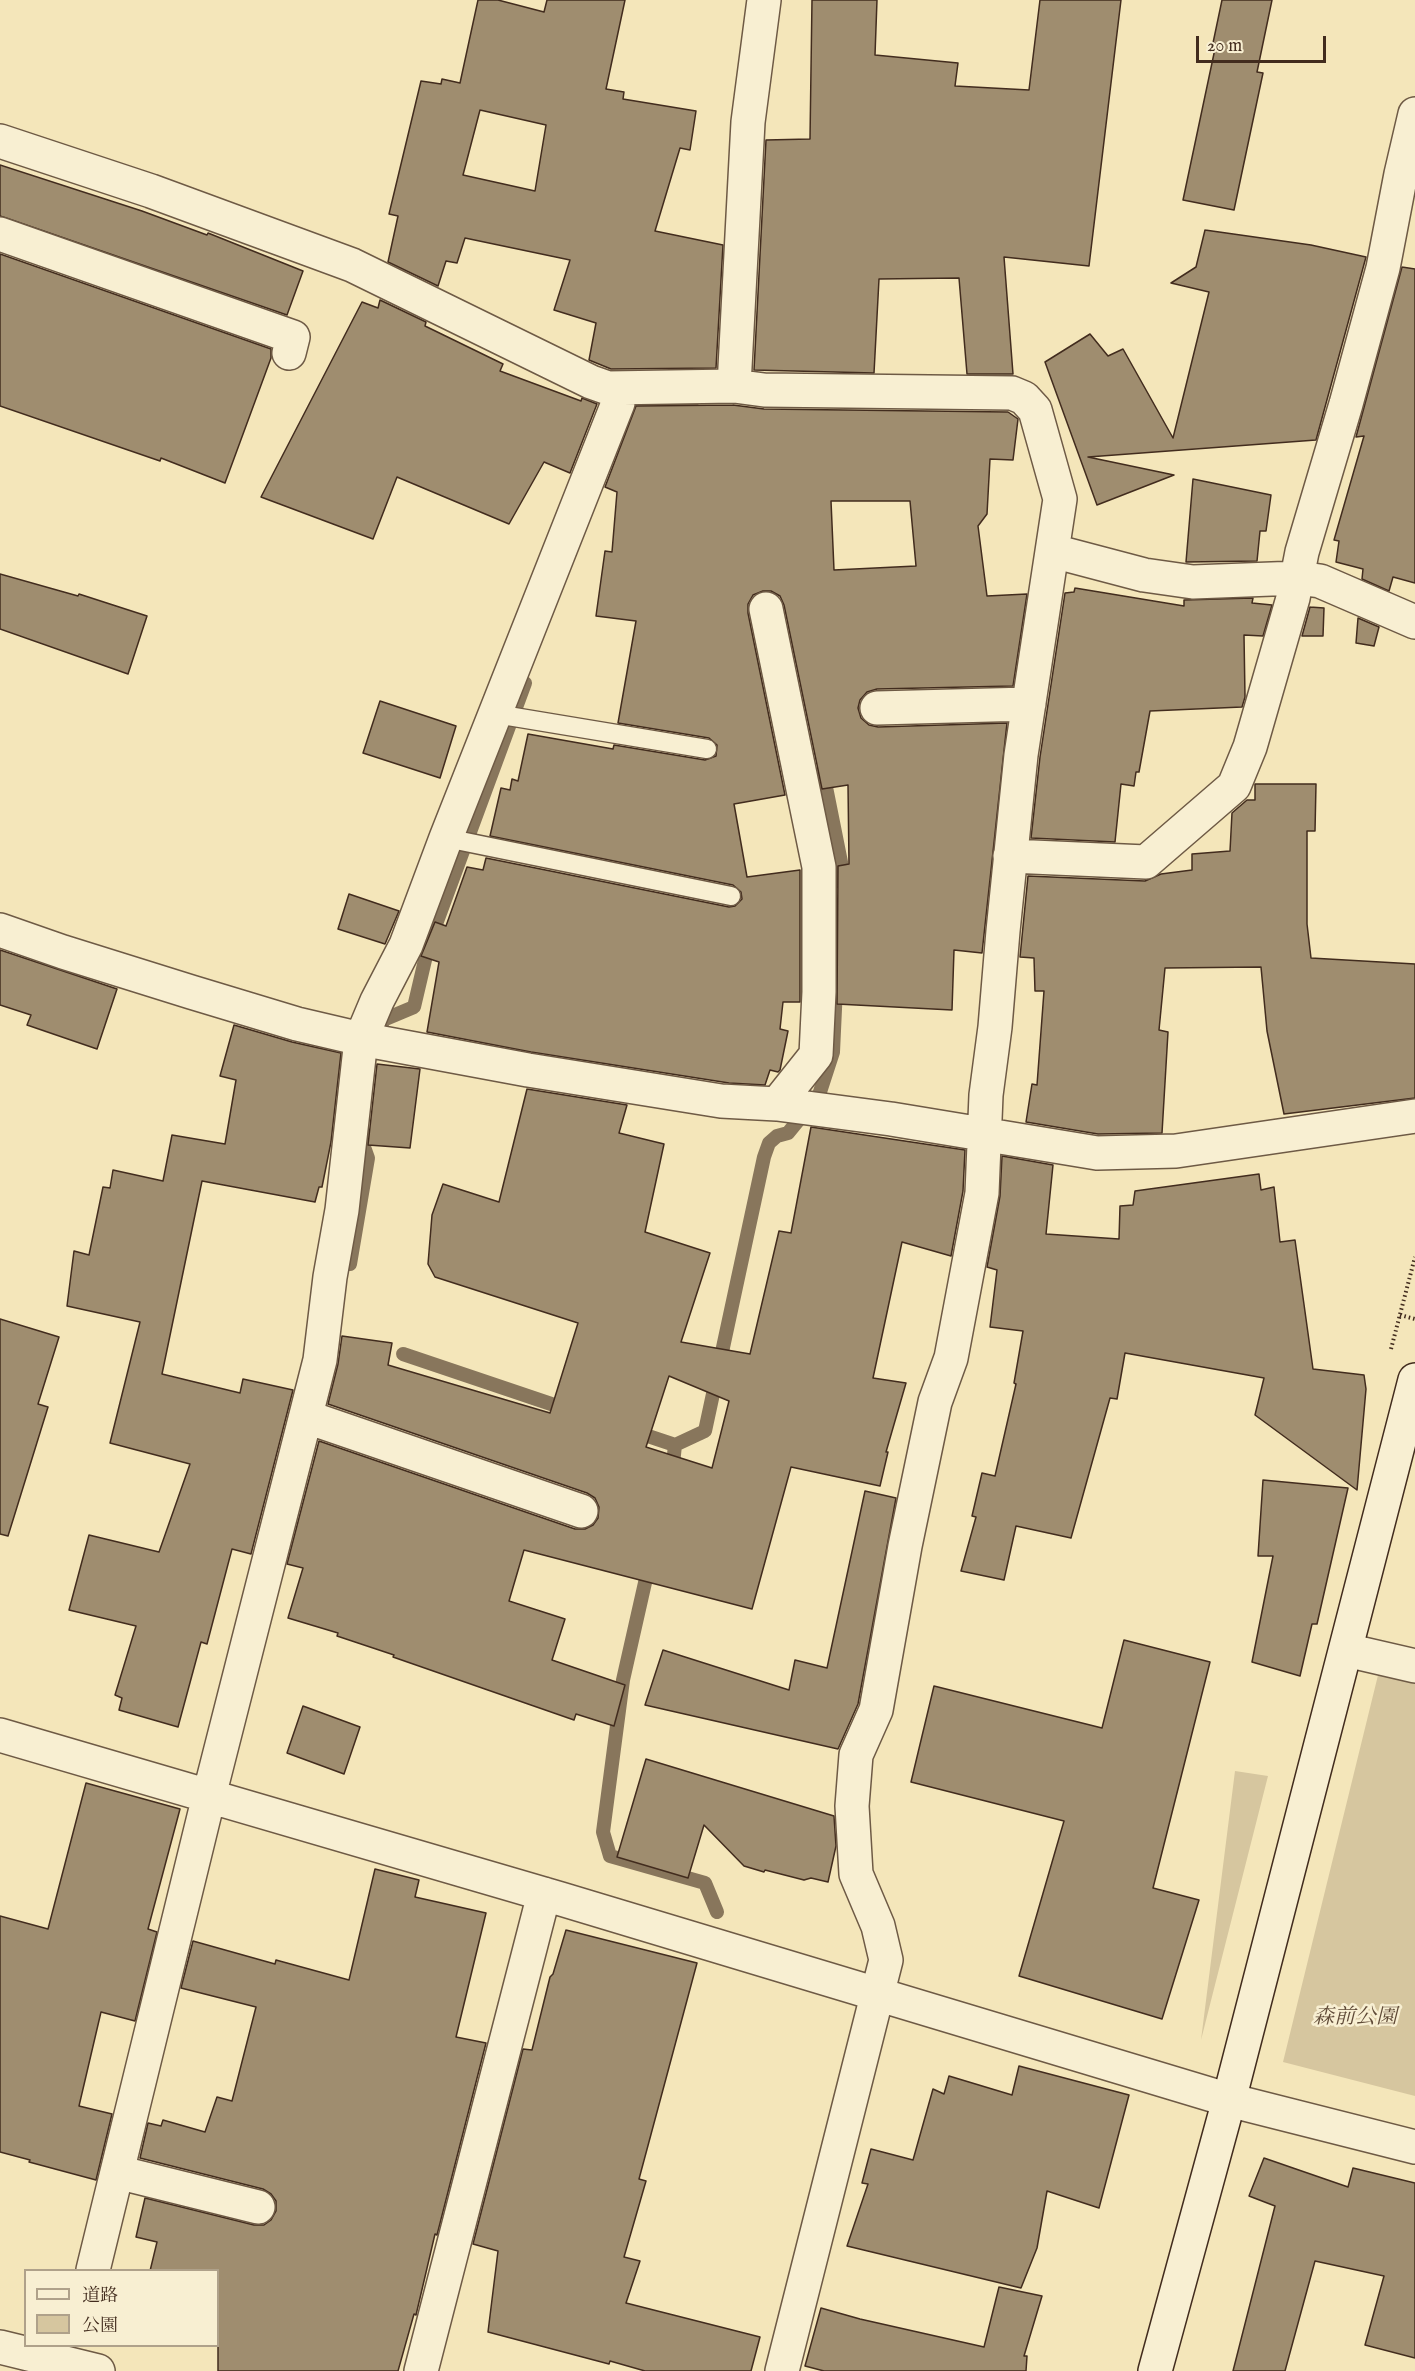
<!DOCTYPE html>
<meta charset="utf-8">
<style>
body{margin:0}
#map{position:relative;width:1415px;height:2371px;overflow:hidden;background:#f4e6ba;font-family:"IM FELL English","Noto Serif JP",serif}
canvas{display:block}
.legend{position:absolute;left:24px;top:2269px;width:195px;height:78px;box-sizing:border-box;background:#f8efd2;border:2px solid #afa18a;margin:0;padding:8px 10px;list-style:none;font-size:18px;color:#422c1e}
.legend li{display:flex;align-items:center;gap:12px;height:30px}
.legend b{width:30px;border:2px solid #afa18a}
.scale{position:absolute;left:1196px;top:36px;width:130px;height:27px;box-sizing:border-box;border:3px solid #422c1e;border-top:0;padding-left:8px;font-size:18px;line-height:21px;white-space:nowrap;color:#422c1e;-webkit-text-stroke:4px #f8efd2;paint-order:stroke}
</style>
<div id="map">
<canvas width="1415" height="2371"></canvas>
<ul class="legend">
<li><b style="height:8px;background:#f8efd2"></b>道路</li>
<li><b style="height:16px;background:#d6c69f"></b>公園</li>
</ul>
<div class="scale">20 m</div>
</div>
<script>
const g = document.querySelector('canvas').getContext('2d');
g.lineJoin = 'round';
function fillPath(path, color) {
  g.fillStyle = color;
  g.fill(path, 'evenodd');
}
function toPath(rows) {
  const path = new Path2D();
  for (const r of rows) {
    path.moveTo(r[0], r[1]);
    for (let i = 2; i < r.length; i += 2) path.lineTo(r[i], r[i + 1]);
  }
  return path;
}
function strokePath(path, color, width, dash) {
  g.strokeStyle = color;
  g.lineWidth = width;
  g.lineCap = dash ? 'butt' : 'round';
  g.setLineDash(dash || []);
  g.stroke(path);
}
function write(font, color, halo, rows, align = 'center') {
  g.font = font + ' "IM FELL English","Noto Serif JP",serif';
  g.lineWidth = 5;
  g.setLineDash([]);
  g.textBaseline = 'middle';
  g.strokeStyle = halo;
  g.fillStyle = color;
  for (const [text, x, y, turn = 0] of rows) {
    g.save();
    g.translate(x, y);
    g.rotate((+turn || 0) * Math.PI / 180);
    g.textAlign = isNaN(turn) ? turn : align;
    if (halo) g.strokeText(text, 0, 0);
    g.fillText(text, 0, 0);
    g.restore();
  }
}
const green = toPath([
 [1381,1663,1415,1672,1415,2096,1283,2062],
 [1235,1771,1268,1776,1201,2040]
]);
const stream = toPath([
 [624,421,629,408,692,402],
 [823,772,843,872,842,883],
 [380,1032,383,1020,414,1007,429,943,525,683],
 [350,1264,368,1158,363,1144,364,1134],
 [403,1354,569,1410],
 [633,1431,675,1445,672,1474],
 [675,1445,705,1431,764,1157,769,1143,777,1136,788,1133,819,1095,833,1052,839,923],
 [649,1565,623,1680,603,1832,610,1856,705,1883,717,1912]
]);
const building = toPath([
 [478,0,498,0,544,12,547,0,625,0,606,89,624,92,623,99,696,111,690,150,680,148,655,231,723,245,716,368,611,369,589,360,596,323,554,310,570,260,465,238,457,263,446,261,438,286,388,262,398,216,389,214,421,81,441,84,442,79,460,83,478,0],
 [480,110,546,125,535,191,463,175,480,110],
 [812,0,877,0,875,55,958,63,955,86,1029,90,1040,0,1121,0,1089,266,1004,257,1013,374,967,374,959,278,879,279,874,373,754,370,766,140,810,139,812,0],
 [1222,0,1272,0,1257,72,1263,73,1234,210,1183,200,1216,44,1213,43,1222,0],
 [0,165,142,211,207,235,208,233,303,271,287,315,0,216,0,165],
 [1205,230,1311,245,1366,257,1316,440,1088,457,1174,475,1097,505,1045,362,1090,334,1108,356,1123,349,1173,438,1209,292,1171,283,1196,267,1205,230],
 [0,254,271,349,271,358,225,483,161,458,160,461,0,406,0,254],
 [1402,267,1415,269,1415,583,1393,577,1389,591,1362,579,1363,569,1336,562,1339,541,1334,540,1364,436,1356,437,1402,267],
 [380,300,426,322,425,326,503,364,500,371,581,401,582,398,597,404,570,473,544,462,509,524,397,477,373,539,261,497,362,302,378,308,380,300],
 [733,405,764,409,1008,412,1018,419,1013,460,990,459,987,514,978,526,987,596,1027,594,1013,686,877,689,867,692,860,700,858,708,861,718,869,725,878,727,1007,723,982,953,954,950,952,1010,837,1004,838,866,849,864,848,785,822,789,784,605,780,596,771,591,763,591,753,595,748,604,748,613,785,795,734,804,747,877,800,870,800,1002,783,1002,780,1029,788,1031,780,1070,778,1072,770,1070,765,1085,729,1083,531,1052,427,1032,439,962,421,956,435,922,446,926,467,867,483,870,486,858,729,907,735,906,742,899,741,892,733,885,490,836,501,788,510,790,512,779,518,781,528,734,613,749,614,745,705,760,716,756,717,745,709,738,618,723,636,621,596,616,605,551,612,552,617,492,605,487,636,406,733,405],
 [831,501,910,501,916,566,834,570,831,501],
 [1193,479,1271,495,1266,531,1260,531,1257,561,1186,562,1193,479],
 [0,574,78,596,79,594,147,616,128,674,0,629,0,574],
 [1075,588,1184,606,1184,600,1253,598,1252,603,1272,605,1263,636,1244,635,1245,697,1242,707,1150,711,1139,772,1136,772,1134,786,1121,784,1115,842,1031,838,1040,757,1065,593,1074,592,1075,588],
 [1310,607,1324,608,1323,636,1302,636,1310,607],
 [1358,618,1379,627,1374,646,1356,643,1358,618],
 [380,701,456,726,440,778,363,753,380,701],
 [1255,784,1316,784,1315,831,1307,831,1307,924,1311,958,1415,964,1415,1098,1284,1114,1267,1031,1261,967,1165,968,1159,1030,1168,1032,1162,1133,1098,1134,1026,1122,1032,1084,1037,1085,1044,991,1035,991,1034,958,1020,957,1028,876,1145,881,1161,874,1192,870,1192,854,1230,851,1232,813,1247,800,1255,800,1255,784],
 [349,894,399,911,385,944,338,929,349,894],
 [0,950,117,989,97,1049,27,1025,31,1015,0,1005,0,950],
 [234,1025,292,1042,341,1053,331,1142,322,1187,319,1187,315,1202,202,1181,162,1374,240,1393,243,1379,293,1390,251,1554,232,1549,207,1644,201,1642,178,1727,119,1710,122,1698,115,1695,136,1626,69,1610,89,1535,159,1552,190,1464,110,1443,140,1322,67,1306,74,1251,89,1255,103,1187,110,1188,113,1170,163,1181,172,1135,225,1144,236,1080,220,1076,234,1025],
 [377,1064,420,1069,410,1148,368,1145,377,1064],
 [527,1089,627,1105,619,1133,664,1144,645,1232,710,1253,681,1342,750,1354,779,1231,791,1233,811,1127,965,1150,963,1191,951,1256,902,1242,873,1378,906,1383,886,1452,888,1452,880,1486,791,1467,752,1609,524,1550,509,1601,565,1619,552,1660,625,1685,614,1726,576,1714,574,1720,393,1657,394,1655,337,1636,338,1633,288,1618,303,1568,287,1564,319,1441,575,1529,585,1529,593,1525,598,1518,599,1507,595,1498,587,1493,328,1404,338,1364,342,1336,392,1343,388,1365,550,1413,578,1323,435,1277,428,1264,432,1215,443,1184,499,1202,527,1089],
 [669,1376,729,1401,712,1468,646,1447,669,1376],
 [1002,1156,1053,1165,1046,1234,1119,1239,1120,1206,1133,1205,1135,1191,1259,1174,1261,1190,1274,1187,1280,1242,1295,1240,1313,1369,1364,1375,1366,1389,1357,1490,1255,1415,1264,1378,1125,1353,1117,1399,1110,1398,1071,1538,1016,1526,1004,1580,961,1571,976,1517,972,1516,982,1473,995,1476,1016,1384,1014,1383,1023,1331,990,1327,997,1270,987,1267,1000,1196,1002,1156],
 [0,1319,59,1337,38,1404,48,1407,8,1536,0,1534,0,1319],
 [1263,1480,1348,1488,1317,1624,1312,1624,1300,1676,1252,1662,1273,1556,1258,1556,1263,1480],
 [865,1491,896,1498,858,1704,838,1749,645,1705,663,1650,789,1690,795,1660,827,1668,865,1491],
 [1124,1640,1210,1662,1153,1888,1199,1900,1162,2019,1019,1976,1064,1821,911,1782,934,1686,1102,1728,1124,1640],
 [303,1706,360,1727,344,1774,287,1753,303,1706],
 [646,1759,834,1816,836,1846,828,1882,811,1878,804,1880,765,1870,764,1872,744,1866,704,1825,688,1878,617,1857,646,1759],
 [86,1783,180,1809,148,1929,157,1932,135,2021,101,2012,79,2106,112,2114,96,2180,29,2162,30,2160,0,2152,0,1916,48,1929,86,1783],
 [375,1869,419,1880,415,1897,486,1913,456,2037,486,2043,437,2235,435,2234,416,2315,414,2314,398,2371,218,2371,218,2271,150,2271,157,2242,136,2237,145,2198,254,2225,264,2225,271,2220,276,2211,276,2201,271,2194,263,2189,140,2158,148,2123,161,2126,163,2120,205,2132,217,2097,232,2101,256,2007,181,1988,193,1941,275,1964,276,1960,349,1980,375,1869],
 [566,1930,697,1963,639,2179,646,2181,624,2257,640,2261,626,2303,760,2337,751,2371,645,2371,610,2361,609,2364,488,2332,498,2251,473,2244,523,2049,532,2050,550,1977,553,1974,566,1930],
 [1019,2066,1129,2095,1099,2208,1047,2191,1037,2248,1021,2288,847,2246,868,2184,862,2183,871,2149,913,2160,933,2089,944,2094,949,2076,1012,2095,1019,2066],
 [1264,2158,1348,2187,1353,2168,1415,2183,1415,2358,1365,2345,1384,2276,1315,2261,1285,2371,1233,2371,1275,2206,1249,2196,1264,2158],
 [999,2287,1042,2296,1024,2356,1027,2356,1026,2371,824,2371,805,2366,821,2308,860,2319,984,2347,999,2287]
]);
const path = toPath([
 [1400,1315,1415,1319],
 [1391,1349,1415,1257]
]);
const lane = toPath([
 [496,714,707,749],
 [446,838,731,896]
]);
const street = toPath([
 [0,141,151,191,352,265,591,382,608,388,734,386,764,390,1012,393,1024,398,1035,410,1060,499,1021,755,1003,931,995,1027,986,1095,982,1193,951,1358,935,1402,905,1546,876,1710,856,1755,852,1806,856,1874,878,1926,886,1960,782,2371],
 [0,234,293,337,289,353],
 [734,386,748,122,764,0],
 [1053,551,1144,575,1193,582,1298,578,1320,581,1415,622],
 [766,609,819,867,819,992,816,1055,777,1104],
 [877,708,1029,704],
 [1010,856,1146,862,1234,786,1250,747,1293,598,1302,552,1346,404,1383,268,1401,174,1415,114],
 [0,930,63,952,191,992,297,1024,361,1039,528,1070,721,1101,777,1104,891,1119,1097,1153,1176,1151,1415,1116],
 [307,1417,581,1511],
 [1346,1650,1415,1666],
 [0,1735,561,1899,1229,2100,1415,2147],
 [117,2172,258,2207],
 [93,2270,209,1796,320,1360,330,1277,342,1210,361,1039,377,1001,406,945,446,838,618,403,617,388],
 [0,2347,98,2371],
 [421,2371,544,1894]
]);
const secondary = toPath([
 [1155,2371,1229,2100,1415,1380]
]);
const parkNames = [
 ["森前公園",1355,2019]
];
fillPath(green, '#d6c69f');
strokePath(stream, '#88765c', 14);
fillPath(building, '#9f8d6f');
strokePath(building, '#422c1e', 1.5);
strokePath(lane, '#6e5a45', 21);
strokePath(street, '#6e5a45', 36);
strokePath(secondary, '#422c1e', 36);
strokePath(path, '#422c1e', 4, [1.5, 3]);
strokePath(lane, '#f8efd2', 18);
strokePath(street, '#f8efd2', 33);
strokePath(secondary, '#f8efd2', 33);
write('italic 21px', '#604b38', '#f8efd2', parkNames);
</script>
